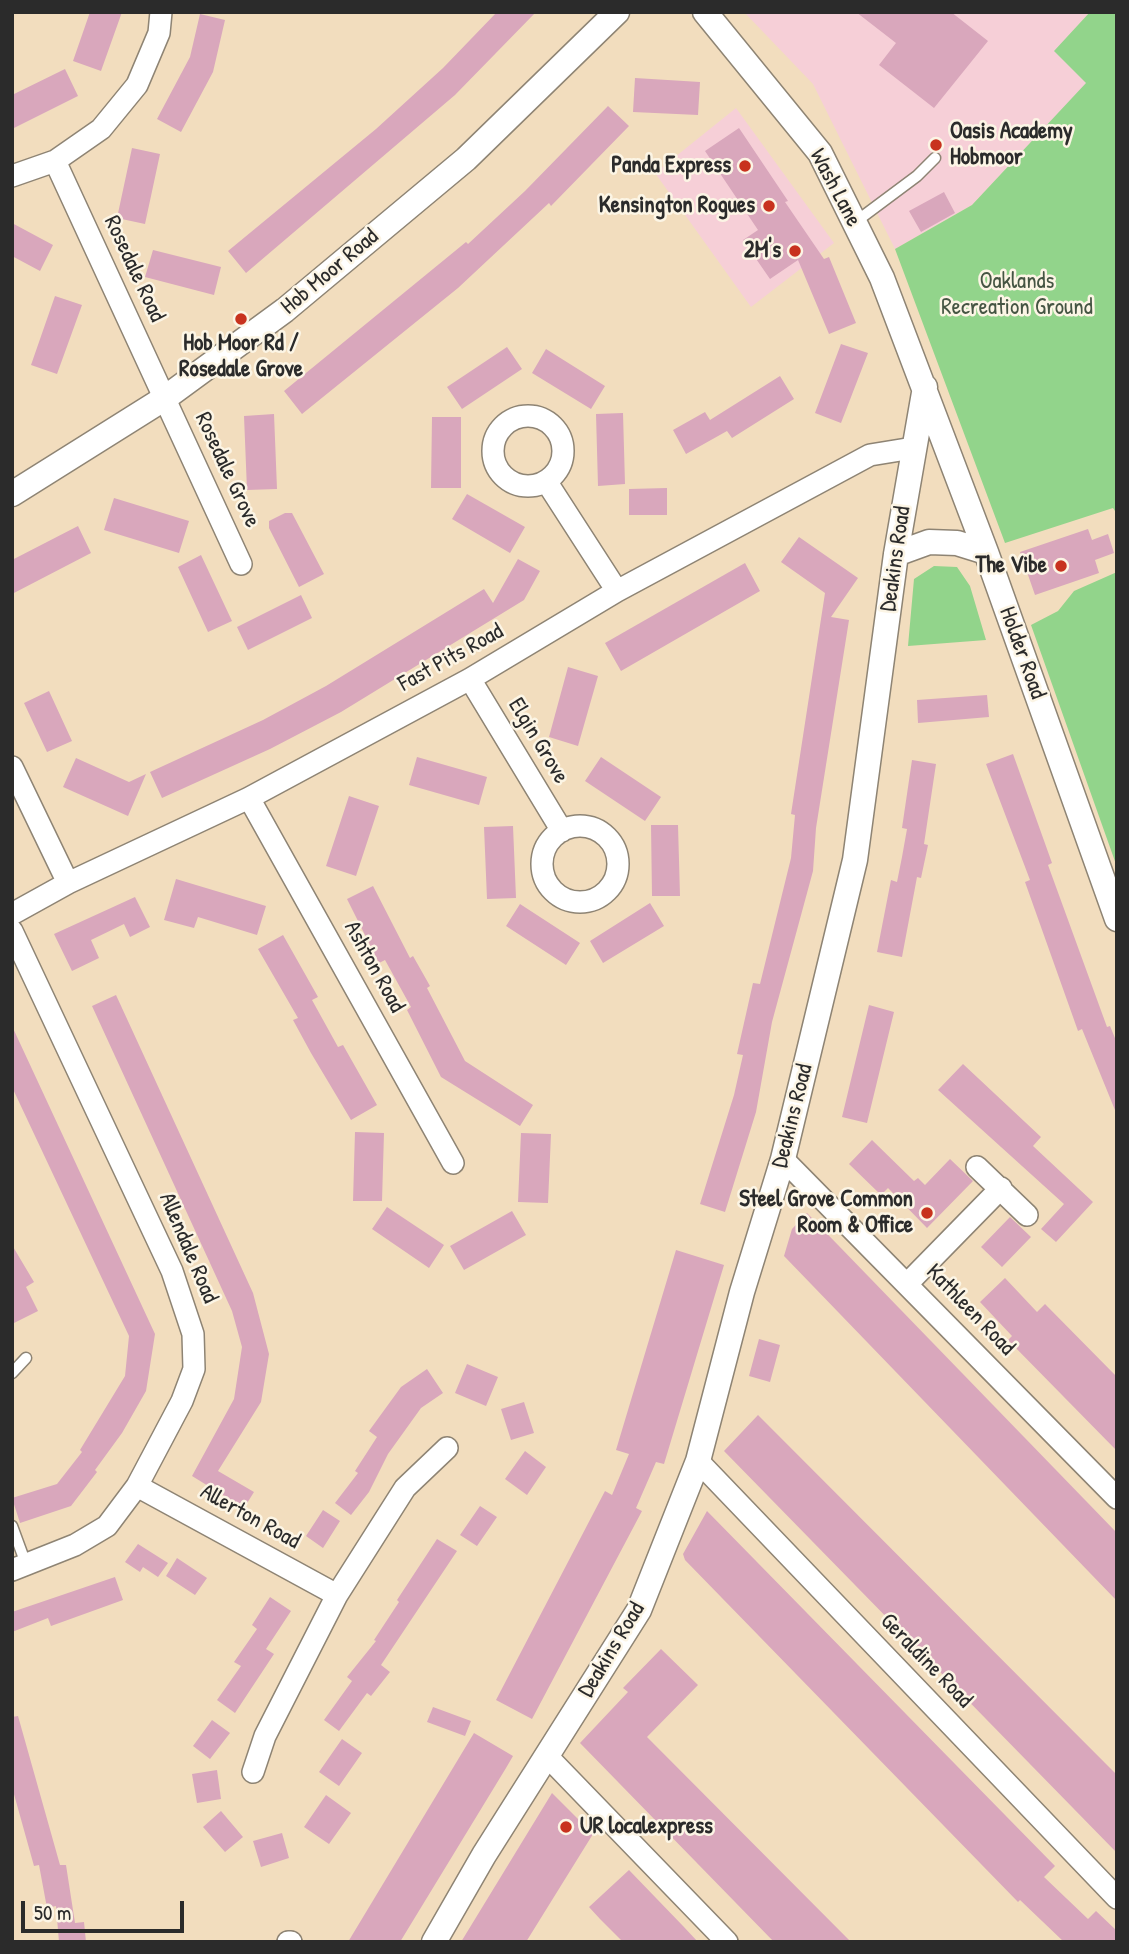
<!DOCTYPE html>
<style>
body{margin:0}
#map{position:relative;width:1129px;height:1954px;overflow:hidden;background:#f2ddbe;font-family:"Patrick Hand",sans-serif}
canvas{display:block}
.frame{position:absolute;inset:0;border:14px solid #2b2b2b;pointer-events:none}
.scale{position:absolute;left:21px;top:1901px;width:163px;height:32px;box-sizing:border-box;border:4px solid #2b2b2b;border-top:0;padding-left:9px;font-size:21px;line-height:24px;white-space:nowrap;color:#2b2b2b;-webkit-text-stroke:5px #fcf5e5;paint-order:stroke}
</style>
<div id="map">
<canvas width="1129" height="1954"></canvas>
<div class="frame"></div>
<div class="scale">50 m</div>
</div>
<script>
const g = document.querySelector('canvas').getContext('2d');
g.lineJoin = 'round';
function fillPath(path, color) {
  g.fillStyle = color;
  g.fill(path, 'evenodd');
}
function toPath(rows) {
  const path = new Path2D();
  for (const r of rows) {
    if (r.length === 3) {
      path.moveTo(r[0] + r[2], r[1]);
      path.arc(r[0], r[1], r[2], 0, 2 * Math.PI);
      continue;
    }
    path.moveTo(r[0], r[1]);
    for (let i = 2; i < r.length; i += 2) path.lineTo(r[i], r[i + 1]);
  }
  return path;
}
function strokePath(path, color, width, dash) {
  g.strokeStyle = color;
  g.lineWidth = width;
  g.lineCap = dash ? 'butt' : 'round';
  g.setLineDash(dash || []);
  g.stroke(path);
}
function write(font, color, halo, rows, align = 'center') {
  g.font = font + ' "Patrick Hand",sans-serif';
  g.lineWidth = 5;
  g.setLineDash([]);
  g.textBaseline = 'middle';
  g.strokeStyle = halo;
  g.fillStyle = color;
  for (const [text, x, y, turn = 0] of rows) {
    g.save();
    g.translate(x, y);
    g.rotate((+turn || 0) * Math.PI / 180);
    g.textAlign = isNaN(turn) ? turn : align;
    if (halo) g.strokeText(text, 0, 0);
    g.fillText(text, 0, 0);
    g.restore();
  }
}
const built = toPath([
 [744,12,1090,12,1055,51,1087,83,972,205,895,249,813,84],
 [736,108,834,243,751,307,655,173]
]);
const green = toPath([
 [1090,12,1117,12,1117,514,1113,508,1005,543,895,249,972,205,1086,83,1054,51],
 [934,566,957,567,970,586,986,640,908,646,914,579],
 [1117,572,1117,867,1031,625,1058,611,1074,591]
]);
const building = toPath([
 [90,12,122,12,101,71,73,61],
 [497,12,536,12,455,95,246,273,228,251,376,129,443,68],
 [856,12,951,12,988,41,934,108,879,65,896,43],
 [200,14,225,20,213,72,181,132,157,119,190,57],
 [65,69,78,96,12,129,12,95],
 [635,78,700,82,698,115,633,112],
 [608,106,629,126,551,206,549,203,458,288,302,414,284,391,466,242,468,244,525,191],
 [739,128,788,201,785,202,824,259,829,257,856,323,829,334,798,260,770,279,743,240,758,230,705,151],
 [132,148,160,154,145,224,117,218],
 [944,192,955,213,921,232,909,211],
 [12,223,53,245,40,271,12,256],
 [153,250,221,267,214,295,145,277],
 [55,296,82,305,57,374,31,365],
 [841,344,868,353,841,423,815,413],
 [507,347,522,369,462,409,447,387],
 [546,349,605,386,591,409,532,373],
 [780,376,794,399,732,438,727,431,686,454,673,430,705,412,710,420],
 [623,413,625,484,598,486,596,414],
 [274,414,277,489,247,490,244,416],
 [432,417,461,417,461,488,431,488],
 [667,488,667,515,629,515,629,489],
 [467,494,525,527,510,553,452,519],
 [114,498,189,521,179,553,104,530],
 [285,513,292,513,324,574,299,587,269,528,269,521],
 [78,526,91,553,12,594,12,560],
 [1088,529,1092,540,1108,534,1114,553,1095,560,1099,573,1035,595,1020,552],
 [799,537,858,578,831,617,849,620,816,828,813,871,772,1022,756,1112,725,1212,700,1204,734,1095,743,1055,737,1054,753,983,760,984,791,858,795,815,791,814,825,593,781,562],
 [201,555,232,621,208,632,178,567],
 [518,559,540,571,524,600,341,712,270,749,162,798,150,772,263,720,326,686,484,589,493,603],
 [745,563,760,591,621,671,605,643],
 [301,595,312,618,248,650,237,627],
 [568,667,598,676,578,746,549,737],
 [49,691,72,741,47,752,24,703],
 [987,695,989,717,918,723,917,700],
 [1013,754,1052,863,1048,865,1107,1027,1110,1026,1117,1043,1117,1115,1082,1029,1078,1031,1025,882,1030,880,986,764],
 [417,757,487,777,479,805,409,785],
 [601,757,661,797,645,821,585,781],
 [76,758,129,782,146,774,128,816,63,787],
 [912,760,936,764,924,844,928,845,921,878,917,877,902,957,877,952,891,880,897,882,902,857,907,829,902,828],
 [349,796,379,806,356,876,326,866],
 [651,825,678,825,680,896,652,896],
 [513,826,516,898,487,899,484,827],
 [176,879,266,906,257,935,198,917,194,928,164,920],
 [373,886,410,958,413,956,430,986,427,988,465,1061,533,1105,520,1126,441,1077,407,1010,411,1007,385,960,379,963,347,899],
 [135,897,150,927,130,937,124,924,91,940,99,958,72,971,54,934],
 [650,903,664,926,603,963,590,941],
 [520,904,580,943,566,965,506,926],
 [283,935,318,997,312,1000,338,1047,343,1045,377,1105,351,1120,311,1053,293,1020,298,1018,258,949],
 [116,995,253,1293,269,1354,261,1402,218,1471,254,1492,244,1508,192,1476,234,1399,242,1347,232,1311,92,1006],
 [869,1005,894,1012,867,1123,842,1117],
 [12,1026,155,1334,146,1391,122,1433,95,1470,97,1472,71,1506,20,1523,12,1498,57,1484,82,1452,80,1450,125,1376,129,1336,12,1087],
 [963,1064,1041,1137,1033,1146,1093,1202,1056,1242,1041,1229,1064,1204,938,1090],
 [355,1132,384,1133,382,1201,353,1201],
 [521,1133,551,1134,548,1203,518,1202],
 [872,1140,914,1181,918,1178,925,1185,950,1159,973,1181,927,1228,888,1188,881,1195,849,1164],
 [387,1207,444,1245,429,1268,372,1229],
 [512,1211,526,1235,464,1270,450,1246],
 [807,1213,1117,1533,1117,1601,784,1256,792,1229],
 [1010,1217,1031,1237,1002,1267,981,1247],
 [12,1245,34,1282,26,1287,38,1311,12,1324],
 [676,1250,724,1265,664,1464,656,1462,636,1508,642,1511,532,1719,496,1700,605,1491,612,1495,629,1454,616,1450],
 [1005,1278,1037,1312,1045,1304,1117,1377,1117,1451,1008,1340,1012,1336,980,1302],
 [759,1339,780,1345,770,1382,749,1376],
 [467,1364,498,1377,486,1406,455,1393],
 [427,1369,443,1393,421,1408,388,1454,369,1492,351,1515,335,1503,358,1473,355,1471,377,1437,369,1431,401,1387],
 [524,1402,534,1433,511,1440,501,1409],
 [758,1415,1117,1775,1117,1853,724,1451],
 [525,1451,546,1467,527,1495,505,1479],
 [480,1506,497,1517,477,1546,460,1535],
 [323,1510,340,1521,323,1548,306,1536],
 [707,1511,1055,1866,1044,1877,1088,1919,1096,1911,1117,1931,1117,1942,1064,1942,1020,1900,1018,1902,685,1560,683,1554],
 [437,1539,457,1551,381,1665,390,1672,371,1696,367,1693,339,1731,324,1720,352,1681,347,1677,376,1641,374,1640,399,1602,397,1600],
 [138,1544,168,1563,158,1577,143,1567,140,1572,125,1562],
 [177,1558,207,1578,195,1595,166,1576],
 [115,1577,123,1600,51,1626,48,1618,12,1632,12,1612],
 [270,1597,291,1611,266,1649,274,1654,235,1713,217,1700,241,1666,234,1662,257,1629,252,1625],
 [661,1649,698,1685,647,1737,851,1942,774,1942,580,1743,628,1692,623,1688],
 [433,1707,471,1721,465,1736,427,1722],
 [18,1716,60,1865,66,1865,75,1923,84,1922,86,1942,59,1942,56,1906,47,1908,39,1865,34,1866,12,1787,12,1717],
 [212,1720,230,1733,210,1759,193,1746],
 [474,1733,513,1756,506,1768,400,1942,348,1942],
 [342,1739,362,1753,339,1786,319,1772],
 [217,1770,221,1799,197,1803,192,1774],
 [552,1793,593,1834,526,1942,461,1942],
 [326,1795,351,1813,329,1844,304,1827],
 [221,1811,243,1837,225,1852,203,1827],
 [282,1833,289,1858,261,1867,253,1841],
 [629,1870,683,1926,698,1942,623,1942,600,1919,589,1907]
]);
const service = toPath([
 [854,223,917,176,935,158],
 [12,1373,26,1358],
 [12,1526,26,1564]
]);
const minor = toPath([
 [55,161,241,564],
 [12,176,55,161,101,129,137,85,159,33,161,12],
 [528,451,35],
 [546,481,617,591],
 [470,679,562,831],
 [12,767,68,883],
 [249,798,453,1163],
 [580,864,38],
 [12,914,68,883,249,798,470,679,617,591,870,455,913,448],
 [12,931,172,1271,193,1334,194,1369,182,1401,137,1486,107,1526,75,1545,12,1570],
 [783,1159,1117,1498],
 [977,1167,1027,1215],
 [908,1283,1001,1188],
 [698,1461,1117,1898],
 [137,1486,337,1595,265,1736,253,1772],
 [337,1595,405,1488,447,1448],
 [547,1756,727,1942],
 [288,1942,291,1942]
]);
const tertiary = toPath([
 [705,12,820,153,882,278,986,552,1117,919],
 [12,494,165,398,285,310,466,159,617,12],
 [896,554,929,542,957,543,986,552],
 [434,1942,484,1855,639,1610,698,1461,742,1292,783,1159,855,860,896,554,925,387]
]);
const markers = [
 [936,145,7,"#c8321e"],
 [745,166,7,"#c8321e"],
 [769,206,7,"#c8321e"],
 [795,251,7,"#c8321e"],
 [241,319,7,"#c8321e"],
 [1061,566,7,"#c8321e"],
 [927,1213,7,"#c8321e"],
 [566,1827,7,"#c8321e"]
];
const poiNames = [
 ["Oasis Academy",950,132,"left"],
 ["Hobmoor",950,158,"left"],
 ["Panda Express",731,166],
 ["Kensington Rogues",755,206],
 ["2M's",781,251],
 ["Hob Moor Rd /",241,344,"center"],
 ["Rosedale Grove",241,370,"center"],
 ["The Vibe",1047,566],
 ["Steel Grove Common",913,1200],
 ["Room & Office",913,1226],
 ["UR localexpress",580,1827,"left"]
];
const streetNames = [
 ["Wash Lane",835,188,62],
 ["Rosedale Road",134,269,65],
 ["Hob Moor Road",330,272,-40],
 ["Rosedale Grove",227,470,65],
 ["Deakins Road",896,559,-82],
 ["Holder Road",1022,653,70],
 ["Fast Pits Road",451,658,-29],
 ["Elgin Grove",538,741,59],
 ["Ashton Road",374,967,61],
 ["Deakins Road",793,1116,-76],
 ["Allendale Road",188,1248,67],
 ["Kathleen Road",970,1310,46],
 ["Allerton Road",250,1517,29],
 ["Deakins Road",612,1650,-59],
 ["Geraldine Road",926,1661,46]
];
const parkNames = [
 ["Oaklands",1017,282],
 ["Recreation Ground",1017,308]
];
fillPath(built, '#f6cfd7');
fillPath(green, '#92d48b');
fillPath(building, '#d9a7bc');
strokePath(service, '#8e8474', 13);
strokePath(minor, '#8e8474', 24);
strokePath(tertiary, '#8e8474', 27);
strokePath(service, '#fff', 10);
strokePath(minor, '#fff', 21);
strokePath(tertiary, '#fff', 24);
for (const [x, y, r, color] of markers) {
  const dot = new Path2D();
  dot.arc(x, y, r, 0, 2 * Math.PI);
  g.fillStyle = color;
  g.fill(dot);
  strokePath(dot, '#fcf5e5', 2.5);
}
write('bold 23px', '#2b2b2b', '#fcf5e5', poiNames, 'right');
write('23px', '#2b2b2b', '#fcf5e5', streetNames);
write('23px', '#455543', '#fcf5e5', parkNames);
</script>
